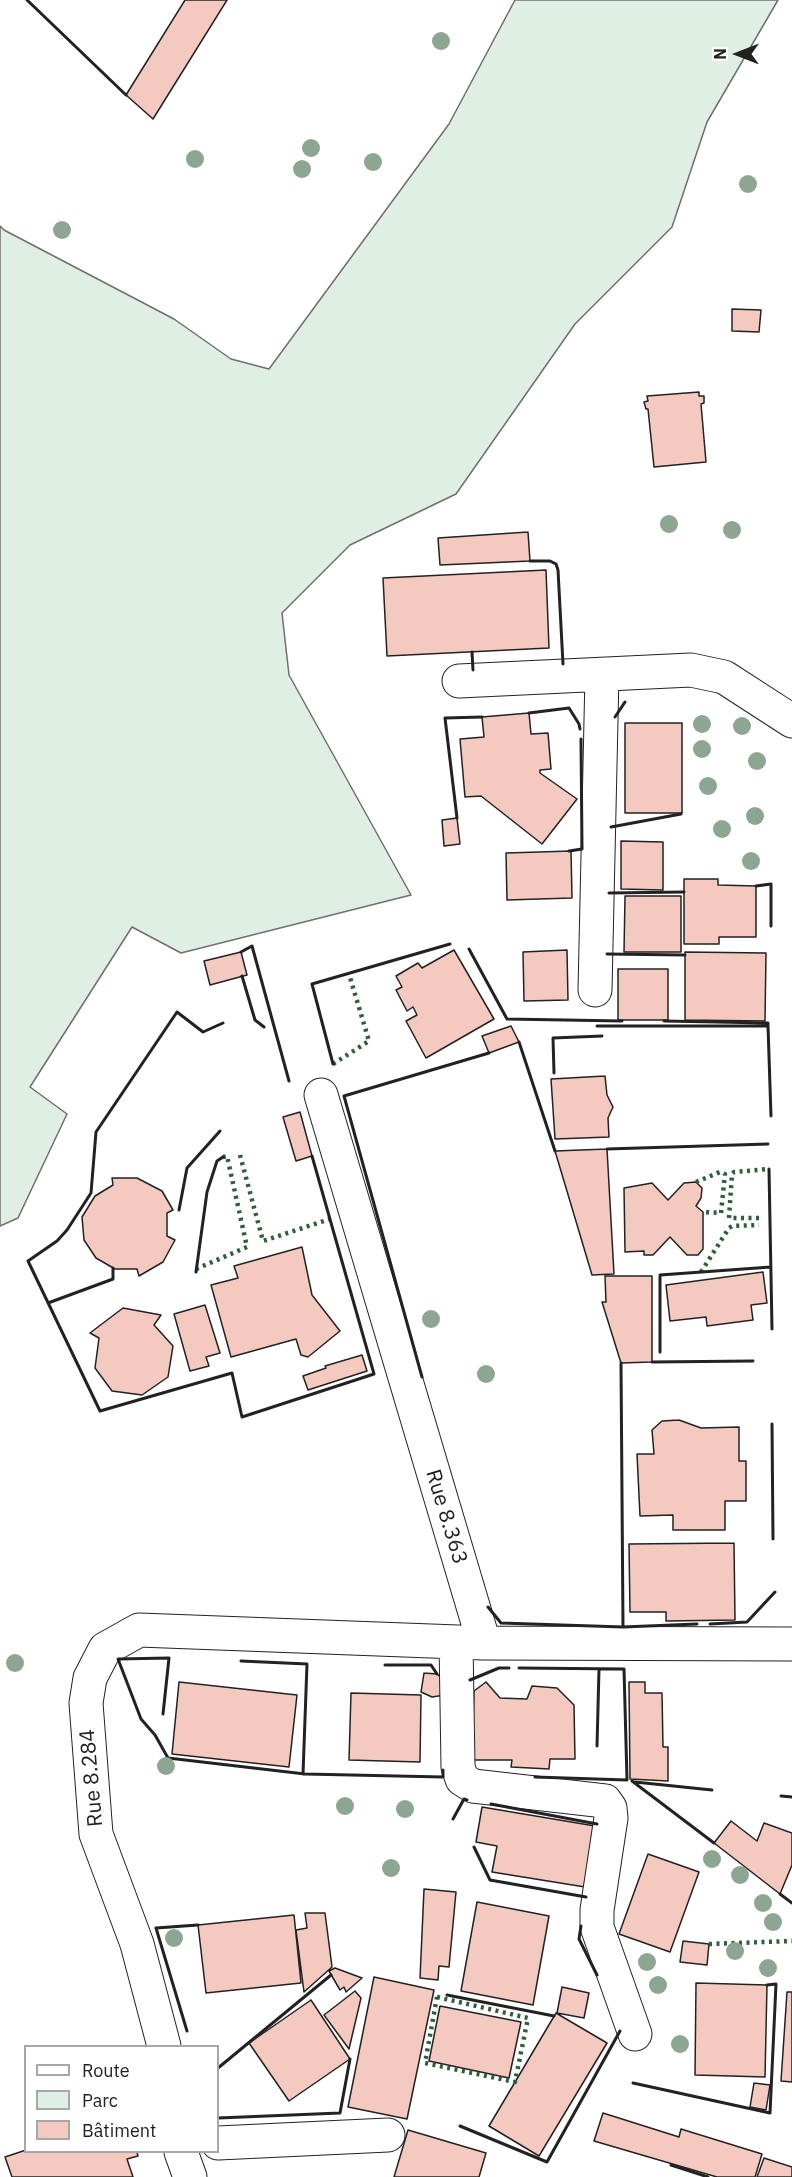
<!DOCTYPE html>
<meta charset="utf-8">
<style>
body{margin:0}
#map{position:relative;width:792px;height:2177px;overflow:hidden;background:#fff;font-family:"IBM Plex Sans",sans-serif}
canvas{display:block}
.legend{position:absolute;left:24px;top:2045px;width:195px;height:108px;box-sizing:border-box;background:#fff;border:2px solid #a7a7a7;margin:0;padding:8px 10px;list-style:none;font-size:18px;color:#222}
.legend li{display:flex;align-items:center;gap:12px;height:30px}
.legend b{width:30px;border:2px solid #a7a7a7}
.north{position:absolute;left:708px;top:24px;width:60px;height:60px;-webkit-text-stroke:4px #fff;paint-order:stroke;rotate:270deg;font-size:16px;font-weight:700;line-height:24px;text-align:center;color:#222}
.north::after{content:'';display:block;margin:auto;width:21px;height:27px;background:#222;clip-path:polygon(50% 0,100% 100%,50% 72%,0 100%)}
</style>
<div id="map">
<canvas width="792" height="2177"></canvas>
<ul class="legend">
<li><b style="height:8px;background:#fff"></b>Route</li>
<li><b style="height:16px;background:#e0efe3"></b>Parc</li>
<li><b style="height:16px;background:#f3c9c0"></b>Bâtiment</li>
</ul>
<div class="north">N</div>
</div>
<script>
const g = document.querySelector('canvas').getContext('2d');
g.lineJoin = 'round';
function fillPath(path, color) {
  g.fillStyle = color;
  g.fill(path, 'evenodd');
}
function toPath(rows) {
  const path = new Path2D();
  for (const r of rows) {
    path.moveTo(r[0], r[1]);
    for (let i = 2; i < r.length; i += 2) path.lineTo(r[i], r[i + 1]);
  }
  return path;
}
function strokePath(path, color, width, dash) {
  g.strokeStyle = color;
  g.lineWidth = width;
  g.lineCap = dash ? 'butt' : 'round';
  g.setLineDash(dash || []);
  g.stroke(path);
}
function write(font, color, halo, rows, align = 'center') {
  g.font = font + ' "IBM Plex Sans",sans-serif';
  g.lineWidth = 4.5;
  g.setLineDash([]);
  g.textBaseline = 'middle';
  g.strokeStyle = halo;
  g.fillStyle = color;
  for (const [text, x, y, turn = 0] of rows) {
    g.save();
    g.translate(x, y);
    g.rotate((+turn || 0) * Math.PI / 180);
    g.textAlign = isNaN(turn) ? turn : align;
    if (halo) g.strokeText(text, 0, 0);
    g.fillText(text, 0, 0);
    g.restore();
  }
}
const green = toPath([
 [515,0,778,0,707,122,672,227,575,324,456,494,350,545,282,613,289,675,411,895,181,953,132,927,30,1087,67,1114,18,1218,0,1226,0,226,4,230,174,319,231,359,269,369,449,124,515,0]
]);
const building = toPath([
 [185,0,227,0,153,119,126,95,185,0],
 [732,309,761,310,759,332,732,331,732,309],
 [699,392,699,396,704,396,704,403,701,404,706,462,654,467,648,409,646,409,644,402,648,401,647,396,699,392],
 [528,532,530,561,440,565,438,538,528,532],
 [546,570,549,648,387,656,383,578,546,570],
 [529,713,531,734,548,733,551,769,540,770,540,773,577,799,542,844,481,796,465,797,460,739,484,737,482,717,529,713],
 [625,723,682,723,682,813,625,813,625,723],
 [457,818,460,844,444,846,442,820,457,818],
 [621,841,663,842,663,890,621,889,621,841],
 [571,851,572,898,507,900,506,853,571,851],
 [684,879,718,879,718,885,756,886,756,937,719,937,719,944,684,944,684,879],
 [625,896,681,896,681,952,624,952,625,896],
 [454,950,494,1019,426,1058,406,1021,417,1015,413,1007,407,1011,396,990,402,987,396,976,418,963,422,968,454,950],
 [567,950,568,1000,524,1001,523,952,567,950],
 [241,952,247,975,210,985,204,961,241,952],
 [685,952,766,953,765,1021,685,1020,685,952],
 [618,969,668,969,668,1020,618,1020,618,969],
 [511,1026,519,1042,489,1053,482,1036,511,1026],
 [605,1076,607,1095,613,1107,608,1118,609,1137,555,1139,551,1079,605,1076],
 [300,1112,312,1156,296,1161,283,1117,300,1112],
 [607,1149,614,1274,592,1275,555,1151,607,1149],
 [112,1178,137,1178,162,1191,173,1210,167,1213,167,1236,175,1240,163,1262,139,1276,137,1269,115,1269,96,1258,84,1240,82,1217,95,1196,113,1185,112,1178],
 [696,1182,702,1188,701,1198,696,1206,703,1212,703,1249,698,1255,687,1255,670,1237,653,1255,644,1255,644,1251,625,1252,624,1188,652,1183,668,1200,684,1183,696,1182],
 [302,1247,312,1295,340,1331,308,1357,301,1355,296,1339,231,1357,211,1285,238,1278,234,1266,302,1247],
 [763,1272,767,1303,751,1305,753,1320,707,1326,706,1317,670,1321,666,1285,763,1272],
 [605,1276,652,1276,652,1362,621,1363,602,1302,606,1302,605,1276],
 [205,1305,220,1353,206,1357,209,1366,190,1371,174,1314,205,1305],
 [123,1308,161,1315,154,1325,173,1346,168,1377,142,1395,112,1391,95,1368,99,1338,90,1333,123,1308],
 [362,1355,367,1371,308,1390,303,1376,326,1368,325,1366,362,1355],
 [679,1420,701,1428,739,1427,739,1461,746,1461,746,1501,725,1501,725,1530,673,1530,673,1515,640,1516,637,1454,654,1454,652,1430,662,1421,679,1420],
 [734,1543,735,1620,666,1621,666,1612,630,1612,629,1544,734,1543],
 [424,1673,437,1674,446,1682,445,1695,432,1697,421,1692,424,1673],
 [179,1682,297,1695,289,1767,172,1754,179,1682],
 [486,1682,500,1698,527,1699,532,1686,557,1688,574,1705,575,1759,550,1759,549,1769,511,1767,512,1760,472,1760,474,1691,486,1682],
 [629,1682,645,1682,645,1693,662,1693,663,1747,668,1747,668,1781,630,1779,629,1682],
 [351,1693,421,1695,420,1762,349,1760,351,1693],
 [482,1807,595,1826,585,1887,492,1872,497,1846,476,1842,482,1807],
 [731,1821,757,1841,764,1823,792,1833,792,1865,780,1894,714,1843,731,1821],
 [648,1854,699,1872,670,1952,619,1934,648,1854],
 [424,1889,456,1892,449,1967,439,1966,438,1980,420,1978,424,1889],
 [477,1902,549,1916,533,2005,461,1991,477,1902],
 [305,1913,325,1913,332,1967,304,1992,296,1930,307,1928,305,1913],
 [294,1915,301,1983,206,1993,198,1925,294,1915],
 [683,1941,709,1944,707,1965,680,1962,683,1941],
 [335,1968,362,1978,346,1992,344,1987,340,1990,329,1971,335,1968],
 [374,1977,434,1990,407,2119,348,2107,374,1977],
 [696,1983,767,1985,765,2077,695,2075,696,1983],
 [562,1987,589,1993,584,2018,557,2013,562,1987],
 [355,1991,361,1998,349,2049,324,2015,355,1991],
 [787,1992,792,1992,792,2082,781,2081,787,1992],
 [311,2000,350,2059,289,2101,249,2043,311,2000],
 [440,2006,521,2022,509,2078,429,2061,440,2006],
 [556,2013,607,2043,539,2156,489,2126,556,2013],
 [754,2083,770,2085,766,2110,750,2107,754,2083],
 [603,2113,679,2137,681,2129,762,2154,755,2177,717,2177,594,2141,603,2113],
 [408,2130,486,2153,479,2177,394,2177,408,2130],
 [26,2150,137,2152,138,2156,127,2159,133,2177,12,2177,5,2157,26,2150],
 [764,2158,792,2167,792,2177,757,2177,764,2158]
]);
const street = toPath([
 [459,681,691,670,724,677,792,721],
 [595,990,602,675],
 [321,1095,484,1643,792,1644],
 [456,1642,458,1767,462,1779,473,1786,605,1801,610,1808,611,1818,597,1910,597,1927,635,2034],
 [164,2046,137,1944,96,1834,86,1703,90,1678,105,1649,139,1630,484,1643],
 [218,2143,388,2135],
 [181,2152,190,2177]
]);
const hedge = toPath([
 [333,1064,369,1041,349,974],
 [240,1155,263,1241,330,1219],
 [696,1182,720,1172,725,1174,721,1213,703,1212],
 [759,1218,729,1218,732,1174,734,1172,769,1169],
 [196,1269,247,1247,227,1156,223,1157],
 [701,1272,729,1228,732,1226,759,1225],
 [709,1944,792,1941],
 [437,1997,528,2018,515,2082,425,2063,437,1997]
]);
const wall = toPath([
 [27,0,126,95],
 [530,561,550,561,556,564,558,570,563,664],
 [472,652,473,670],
 [529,713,569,708,579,724,580,729],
 [615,717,625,702],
 [457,818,445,718,482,717],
 [611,827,681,814],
 [569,851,582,849,581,739],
 [756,886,771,884,771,926],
 [609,893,684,892],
 [469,949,507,1019,622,1021],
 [241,952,252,946,289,1081],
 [607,954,685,955],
 [242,976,255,1020,264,1027],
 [664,1021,768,1023,768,1026],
 [223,1023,203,1032,177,1012,96,1132,91,1193,67,1230,57,1241,28,1261,100,1411,232,1373,242,1417,374,1374,312,1156],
 [597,1026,768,1026],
 [768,1026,771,1116],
 [519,1042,555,1151],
 [333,1064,312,984,450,944],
 [554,1073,553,1038,602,1036],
 [607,1149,768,1144],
 [769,1169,772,1329],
 [179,1210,187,1168,220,1131],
 [196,1272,207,1192,217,1161,223,1157],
 [48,1303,113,1279,113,1268],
 [660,1352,660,1275,771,1267],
 [652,1362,753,1361],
 [621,1363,623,1627],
 [422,1377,344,1096,489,1053],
 [772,1424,773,1539],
 [488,1607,501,1623,623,1627,697,1624],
 [710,1624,747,1622,775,1592],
 [241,1661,307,1664,303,1774],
 [385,1665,431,1665,437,1674],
 [519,1668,624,1669,627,1780,535,1777],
 [470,1680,499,1668,509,1668],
 [163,1714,169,1658,118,1659,141,1719,155,1735,168,1758,305,1774,443,1777,443,1770],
 [597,1746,599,1669],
 [632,1781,714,1843],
 [635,1782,712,1790],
 [781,1796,792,1797],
 [491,1804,597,1824],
 [453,1819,464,1799,467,1800],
 [474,1847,490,1880,586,1897],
 [780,1894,792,1903],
 [581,1926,579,1939,597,1975],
 [447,1995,554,2016],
 [187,2031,156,1928,198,1925],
 [218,2068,331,1975],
 [633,2083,770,2113,776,1984,767,1985],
 [218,2118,340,2113,350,2059],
 [460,2126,547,2162,620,2031],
 [671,2165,708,2177]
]);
const trees = [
 [441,41],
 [311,148],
 [195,159],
 [373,162],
 [302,169],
 [748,184],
 [62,230],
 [669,524],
 [732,530],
 [702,724],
 [742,726],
 [702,749],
 [757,761],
 [708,786],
 [755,816],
 [722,829],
 [751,861],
 [431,1319],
 [486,1374],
 [15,1663],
 [166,1766],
 [345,1806],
 [405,1809],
 [712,1859],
 [391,1868],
 [740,1875],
 [763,1903],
 [773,1922],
 [174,1938],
 [735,1951],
 [647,1962],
 [768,1968],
 [658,1985],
 [680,2044]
];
const streetNames = [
 ["Rue 8.363",446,1517,73],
 ["Rue 8.284",92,1778,-95]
];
fillPath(green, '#e0efe3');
strokePath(green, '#6f6f6f', 1.5);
fillPath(building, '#f3c9c0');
strokePath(building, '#222', 1.5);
strokePath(street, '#222', 35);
strokePath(street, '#fff', 33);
strokePath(hedge, '#2f5e38', 4.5, [3, 4.5]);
strokePath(wall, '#222', 3);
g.fillStyle = '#8da692';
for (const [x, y] of trees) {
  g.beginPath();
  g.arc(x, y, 9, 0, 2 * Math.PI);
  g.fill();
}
write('21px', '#222', '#fff', streetNames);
</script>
